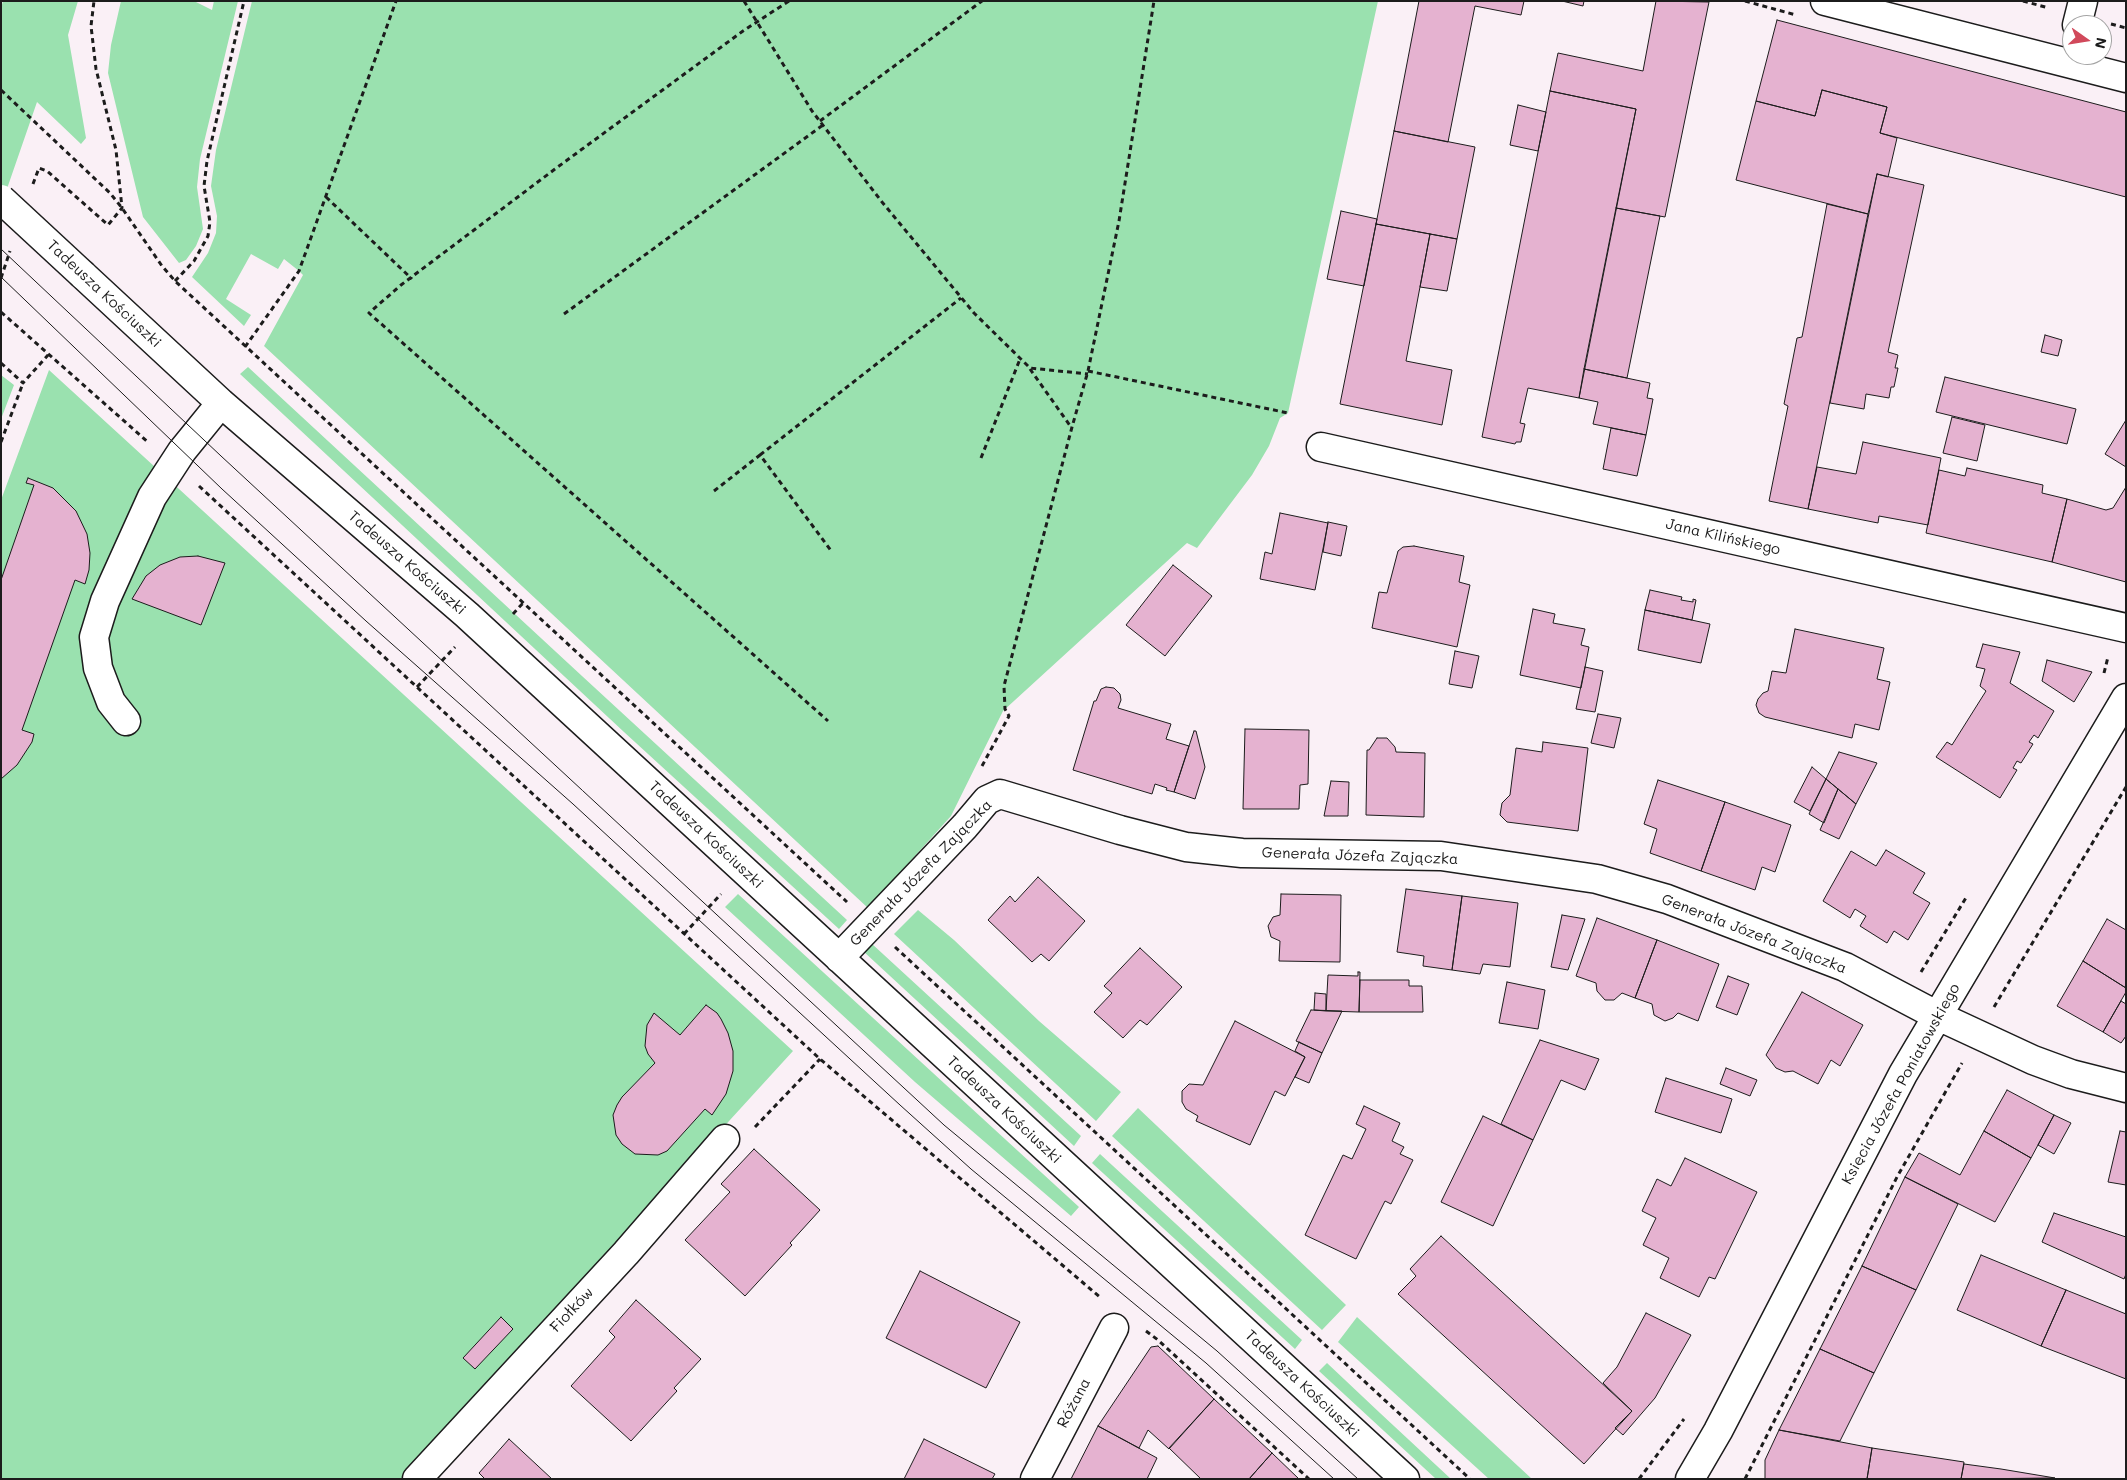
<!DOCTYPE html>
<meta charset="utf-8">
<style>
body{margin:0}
#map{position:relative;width:2127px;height:1480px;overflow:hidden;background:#faf0f6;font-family:Mali,sans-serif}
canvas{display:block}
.frame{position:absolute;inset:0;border:2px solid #1c1c1c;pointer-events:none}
.north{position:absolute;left:2062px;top:15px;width:50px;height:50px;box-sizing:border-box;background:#fff;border:1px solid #a4a4a4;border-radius:50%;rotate:103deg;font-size:14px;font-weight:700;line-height:20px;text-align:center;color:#1c1c1c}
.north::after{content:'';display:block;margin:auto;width:18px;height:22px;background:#d1495b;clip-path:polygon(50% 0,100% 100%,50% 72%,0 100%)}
</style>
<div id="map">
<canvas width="2127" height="1480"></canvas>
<div class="frame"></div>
<div class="north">N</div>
</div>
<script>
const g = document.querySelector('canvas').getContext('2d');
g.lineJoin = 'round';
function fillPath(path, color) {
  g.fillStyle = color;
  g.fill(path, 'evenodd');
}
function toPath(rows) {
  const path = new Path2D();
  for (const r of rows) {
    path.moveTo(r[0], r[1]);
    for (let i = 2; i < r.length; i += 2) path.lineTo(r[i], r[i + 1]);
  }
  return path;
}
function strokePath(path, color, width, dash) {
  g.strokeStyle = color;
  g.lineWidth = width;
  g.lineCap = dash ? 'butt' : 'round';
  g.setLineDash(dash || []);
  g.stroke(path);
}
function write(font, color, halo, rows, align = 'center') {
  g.font = font + ' Mali,sans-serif';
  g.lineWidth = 4.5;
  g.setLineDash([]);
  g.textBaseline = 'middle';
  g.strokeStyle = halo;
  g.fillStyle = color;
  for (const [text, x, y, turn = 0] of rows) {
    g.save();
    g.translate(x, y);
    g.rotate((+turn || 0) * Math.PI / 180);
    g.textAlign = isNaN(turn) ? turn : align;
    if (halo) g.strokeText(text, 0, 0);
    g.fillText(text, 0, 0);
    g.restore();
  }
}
const green = toPath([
 [3,1,78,1,68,35,86,138,81,144,37,102,1,206,1,8],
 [121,1,194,1,212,10,214,1,238,1,200,159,197,187,203,229,196,246,186,260,179,263,143,217,108,73,111,45],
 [252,1,1378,1,1288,413,1280,418,1269,446,1252,475,1197,548,1187,543,1003,711,951,816,868,908,264,346,303,275,299,271,284,259,278,269,251,254,226,299,251,315,244,326,192,277,208,253,216,233,217,216,211,186,216,150],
 [248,367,582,676,847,920,839,929,624,732,240,374],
 [49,370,793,1051,402,1479,1,1479,1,500],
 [1,375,14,385,1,419],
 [738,894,1079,1207,1071,1216,915,1082,725,907],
 [918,910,954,940,1039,1021,1121,1092,1096,1121,894,934],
 [871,943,1081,1136,1074,1146,863,951],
 [1138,1108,1346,1305,1322,1330,1112,1136],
 [1100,1154,1302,1340,1295,1349,1092,1163],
 [1357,1317,1532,1479,1489,1479,1338,1342],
 [1327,1363,1380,1413,1451,1479,1436,1479,1319,1371]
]);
const building = toPath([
 [1419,1,1524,1,1521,15,1475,6,1448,142,1394,131,1419,1],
 [1562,1,1584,1,1583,6,1562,1],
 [1656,1,1709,2,1665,217,1616,208,1636,109,1550,91,1558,53,1643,71,1656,1],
 [1777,20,2126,112,2126,197,1880,133,1887,107,1822,90,1815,116,1756,101,1777,20],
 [1822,90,1887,107,1880,133,1897,138,1888,177,1877,174,1868,214,1736,180,1756,101,1815,116,1822,90],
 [1550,91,1636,109,1579,398,1528,388,1520,423,1525,424,1521,442,1516,442,1515,444,1482,437,1550,91],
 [1518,105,1546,112,1538,151,1510,145,1518,105],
 [1394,131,1475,147,1457,239,1376,224,1394,131],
 [1877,174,1924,185,1888,352,1898,355,1895,368,1898,368,1894,387,1891,387,1889,398,1866,394,1864,409,1830,403,1877,174],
 [1827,204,1868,214,1808,509,1769,501,1788,406,1784,404,1797,338,1802,337,1827,204],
 [1616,208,1660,216,1627,378,1584,369,1616,208],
 [1341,211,1377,219,1364,286,1327,279,1341,211],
 [1376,224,1430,234,1406,361,1452,370,1442,425,1340,404,1376,224],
 [1430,234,1457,239,1447,291,1420,287,1430,234],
 [2045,335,2062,340,2058,356,2041,352,2045,335],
 [1584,369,1650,383,1647,398,1653,399,1646,435,1593,424,1598,402,1579,398,1584,369],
 [1945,377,2076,409,2067,444,1936,412,1945,377],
 [1952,417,1985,425,1977,461,1943,453,1952,417],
 [2126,420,2126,467,2105,454,2126,420],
 [1611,428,1646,435,1637,476,1603,469,1611,428],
 [1863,442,1941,458,1928,525,1879,516,1878,523,1808,509,1817,467,1856,474,1863,442],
 [1967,468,2043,485,2042,493,2067,499,2052,562,1926,533,1939,470,1965,476,1967,468],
 [28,478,53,488,76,511,87,534,90,553,89,570,85,584,75,580,22,730,34,734,32,742,17,765,1,779,1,580,34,485,26,483,28,478],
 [2126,487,2126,582,2052,562,2067,499,2106,510,2113,508,2126,487],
 [1280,513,1328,523,1315,590,1260,579,1265,552,1272,554,1280,513],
 [1328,522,1347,526,1341,556,1323,552,1328,522],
 [1414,546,1464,556,1459,582,1470,585,1457,647,1372,628,1379,592,1387,593,1398,551,1403,547,1414,546],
 [198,556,225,563,201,625,132,599,146,576,160,565,180,557,198,556],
 [1173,565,1212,596,1165,656,1126,625,1173,565],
 [1650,590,1682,597,1681,600,1693,602,1693,599,1696,600,1692,620,1645,610,1650,590],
 [1533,609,1555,614,1553,623,1585,629,1581,645,1589,647,1581,688,1520,675,1533,609],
 [1645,610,1710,624,1701,663,1638,650,1645,610],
 [1795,629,1884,648,1877,679,1890,682,1879,730,1855,724,1852,738,1765,717,1759,713,1756,705,1758,699,1763,693,1768,691,1772,671,1786,673,1795,629],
 [1983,644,2020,652,2010,683,2054,711,2038,738,2034,735,2029,742,2033,744,2021,763,2017,761,2013,768,2017,770,2000,798,1936,757,1947,742,1952,745,1986,691,1980,686,1985,669,1976,667,1983,644],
 [1455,651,1479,656,1472,688,1449,684,1455,651],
 [2047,660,2092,672,2074,702,2042,681,2047,660],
 [1585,667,1603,671,1595,712,1576,709,1585,667],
 [1106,687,1114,688,1120,694,1121,700,1118,708,1171,724,1166,739,1189,746,1174,792,1166,790,1167,788,1155,784,1152,794,1073,770,1094,701,1096,701,1101,689,1106,687],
 [1598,714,1621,718,1614,748,1591,743,1598,714],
 [1245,729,1309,730,1308,784,1300,785,1299,809,1243,809,1245,729],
 [1194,731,1196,731,1205,767,1195,799,1174,792,1194,731],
 [1377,738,1387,738,1395,747,1396,752,1425,753,1424,817,1366,815,1367,750,1369,750,1377,738],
 [1543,742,1588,748,1578,831,1507,822,1500,815,1502,803,1510,795,1516,748,1542,752,1543,742],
 [1839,752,1877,763,1856,804,1826,779,1839,752],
 [1812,767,1826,779,1810,811,1794,802,1812,767],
 [1826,779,1838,789,1824,823,1809,814,1826,779],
 [1658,780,1725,802,1701,871,1650,853,1657,829,1644,824,1658,780],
 [1331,781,1349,782,1348,816,1324,816,1331,781],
 [1838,789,1856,804,1839,839,1820,830,1838,789],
 [1725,802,1791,825,1775,872,1762,867,1755,890,1701,871,1725,802],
 [1886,850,1925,873,1913,893,1930,903,1908,940,1894,931,1887,943,1860,926,1866,916,1855,909,1850,918,1823,901,1851,851,1876,866,1886,850],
 [1038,877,1085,921,1049,961,1041,954,1032,962,988,920,1010,896,1015,902,1038,877],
 [1406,889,1462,896,1452,970,1423,966,1424,956,1397,952,1406,889],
 [1281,894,1341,895,1340,962,1279,961,1280,941,1271,937,1268,926,1273,917,1280,915,1281,894],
 [1462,896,1518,903,1510,967,1483,964,1480,974,1452,970,1462,896],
 [1562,915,1585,919,1568,970,1551,967,1562,915],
 [1597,918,1657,940,1635,998,1622,993,1614,1000,1605,1000,1597,991,1596,983,1576,976,1597,918],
 [2107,919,2126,930,2126,988,2083,961,2107,919],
 [1657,940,1719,964,1698,1021,1678,1013,1673,1018,1665,1021,1654,1015,1652,1004,1635,998,1657,940],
 [1140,948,1182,987,1147,1025,1140,1020,1123,1038,1094,1012,1112,993,1104,986,1140,948],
 [2083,961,2126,988,2126,992,2103,1032,2057,1006,2083,961],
 [1358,972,1360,972,1359,1012,1326,1011,1328,975,1358,976,1358,972],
 [1728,976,1749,984,1737,1015,1716,1007,1728,976],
 [1360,980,1409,980,1409,986,1422,986,1423,1012,1359,1012,1360,980],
 [1507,982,1545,990,1538,1029,1499,1023,1507,982],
 [1802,992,1863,1025,1840,1066,1831,1060,1818,1084,1793,1071,1785,1072,1776,1068,1766,1055,1802,992],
 [1315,993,1326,994,1326,1011,1314,1010,1315,993],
 [2121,1001,2126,1004,2126,1036,2121,1043,2103,1032,2121,1001],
 [706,1005,717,1013,721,1019,728,1033,733,1051,733,1071,726,1094,712,1115,705,1109,667,1151,658,1155,635,1154,622,1144,616,1135,613,1115,617,1105,622,1097,655,1063,648,1054,645,1046,647,1025,654,1013,680,1035,706,1005],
 [1311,1010,1342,1011,1322,1053,1296,1041,1311,1010],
 [1235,1021,1305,1057,1285,1096,1275,1091,1250,1145,1196,1121,1198,1116,1186,1109,1182,1102,1182,1091,1189,1084,1203,1085,1235,1021],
 [1540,1040,1599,1059,1585,1090,1561,1080,1533,1140,1501,1124,1540,1040],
 [1299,1042,1322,1053,1309,1083,1295,1077,1305,1057,1295,1051,1299,1042],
 [1726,1068,1757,1080,1750,1096,1720,1084,1726,1068],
 [1666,1078,1732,1099,1721,1133,1655,1112,1666,1078],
 [2007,1090,2054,1115,2031,1158,1984,1131,2007,1090],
 [1364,1106,1400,1123,1392,1141,1404,1147,1400,1154,1413,1160,1391,1204,1385,1201,1356,1259,1305,1235,1343,1155,1352,1159,1366,1129,1356,1124,1364,1106],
 [2054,1115,2071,1123,2054,1154,2038,1145,2054,1115],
 [1483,1116,1533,1140,1493,1226,1441,1202,1483,1116],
 [1984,1131,2031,1158,1995,1222,1905,1177,1919,1153,1960,1175,1984,1131],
 [2120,1131,2126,1132,2126,1185,2108,1182,2120,1131],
 [754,1149,820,1210,790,1243,792,1245,745,1296,685,1240,730,1192,721,1184,754,1149],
 [1685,1158,1757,1192,1715,1279,1709,1277,1699,1297,1660,1278,1669,1258,1643,1245,1656,1218,1642,1211,1657,1179,1671,1186,1685,1158],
 [1905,1177,1958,1204,1916,1290,1862,1266,1905,1177],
 [2054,1213,2126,1237,2126,1274,2124,1279,2042,1242,2054,1213],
 [1441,1236,1632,1411,1584,1464,1398,1294,1416,1276,1410,1269,1441,1236],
 [1981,1255,2066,1290,2041,1346,1957,1310,1981,1255],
 [1862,1266,1916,1290,1874,1373,1820,1349,1862,1266],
 [920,1271,1020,1322,986,1388,886,1338,920,1271],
 [2066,1290,2126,1314,2126,1379,2041,1346,2066,1290],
 [636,1300,701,1359,674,1388,677,1391,631,1441,571,1386,615,1337,609,1331,636,1300],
 [1646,1313,1691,1335,1655,1398,1623,1435,1615,1428,1632,1411,1603,1383,1617,1367,1646,1313],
 [501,1317,513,1329,475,1369,463,1358,501,1317],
 [1158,1346,1214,1399,1169,1449,1148,1430,1139,1448,1098,1426,1151,1347,1158,1346],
 [1820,1349,1874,1373,1840,1441,1779,1430,1820,1349],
 [1214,1399,1272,1453,1249,1479,1201,1479,1169,1448,1214,1399],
 [1098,1426,1157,1458,1147,1479,1071,1479,1098,1426],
 [1779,1430,1872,1448,1867,1479,1765,1479,1765,1460,1779,1430],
 [509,1439,552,1479,485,1479,479,1473,509,1439],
 [924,1439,995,1474,992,1479,904,1479,924,1439],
 [1872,1448,1964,1462,1961,1479,1867,1479,1872,1448],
 [1272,1453,1299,1479,1249,1479,1272,1453],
 [1964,1464,2001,1469,2055,1478,1961,1479,1964,1464]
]);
const path = toPath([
 [744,1,812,111,882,202,974,313,1030,368,1088,374],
 [789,1,743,31,555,169,401,285,369,313,828,721],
 [1745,1,1796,15],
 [2023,1,2049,8],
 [2111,24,2126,28],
 [1,90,110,193,122,208,162,266,175,281,847,902],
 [820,121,982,1],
 [33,184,39,168,47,171,108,225,122,208,116,150,96,69,91,26,94,1],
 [326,197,412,279],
 [1,278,10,251],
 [175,281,194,261,208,236,210,222,204,186,207,161,244,1],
 [1,312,149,443],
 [564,314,823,125],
 [245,347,299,271,396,1],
 [1,363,23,383,48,355],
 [1030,369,1071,427],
 [1088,371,1288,413],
 [1,442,23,383],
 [760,455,961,298],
 [981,458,1020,359],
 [199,486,820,1059,1101,1298],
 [714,491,760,455,832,552],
 [513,614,523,603],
 [2104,673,2108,657],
 [417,687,455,647],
 [982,766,1009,716,1005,709,1004,686,1072,427,1088,371,1119,221,1154,1],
 [684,934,721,894],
 [895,947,1470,1479],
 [1921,972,1967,896],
 [1994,1007,2126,787],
 [755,1127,820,1059],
 [1146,1331,1158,1340,1309,1479],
 [1639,1479,1684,1419],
 [1745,1479,1897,1177,1962,1063]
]);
const minor = toPath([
 [1825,1,2126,78],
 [2077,25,2083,1],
 [83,275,221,403,467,615,1405,1479],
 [1321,447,2126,628],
 [126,721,111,702,98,668,94,637,105,601,152,497,182,451,221,403],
 [839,958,965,826,987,800,1000,794,1120,830,1186,847,1242,853,1441,856,1597,879,1667,899,1845,967,1936,1015,2033,1060,2071,1074,2126,1088],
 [417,1479,626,1253,725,1139],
 [1035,1479,1114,1328],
 [1690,1479,1718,1431,1903,1074,2126,698]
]);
const tram = toPath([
 [1,249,221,456,944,1125,1217,1351,1358,1479],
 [1,277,222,489,366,621,573,804,900,1105,971,1169,1206,1363,1334,1479]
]);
const minorBridge = toPath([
 [1,199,83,275]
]);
const streetNames = [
 ["Tadeusza Kościuszki",104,294,43],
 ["Jana Kilińskiego",1723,537,13],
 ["Tadeusza Kościuszki",407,563,41],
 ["Tadeusza Kościuszki",706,835,43],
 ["Generała Józefa Zajączka",1360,856,2],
 ["Generała Józefa Zajączka",921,873,-46],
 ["Generała Józefa Zajączka",1754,934,21],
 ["Księcia Józefa Poniatowskiego",1901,1084,-61],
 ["Tadeusza Kościuszki",1004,1110,43],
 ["Fiołków",572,1310,-47],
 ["Tadeusza Kościuszki",1302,1384,43],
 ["Różana",1074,1403,-62]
];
fillPath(green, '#9ae1af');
fillPath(building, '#e5b2d0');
strokePath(building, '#1c1c1c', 1);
strokePath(minor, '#1c1c1c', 31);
strokePath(path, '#1c1c1c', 3, [5, 4]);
strokePath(minor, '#fff', 28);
strokePath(tram, '#1c1c1c', 1);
strokePath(minorBridge, '#1c1c1c', 31, []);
strokePath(minorBridge, '#fff', 28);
write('15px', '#1c1c1c', '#fff', streetNames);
</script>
